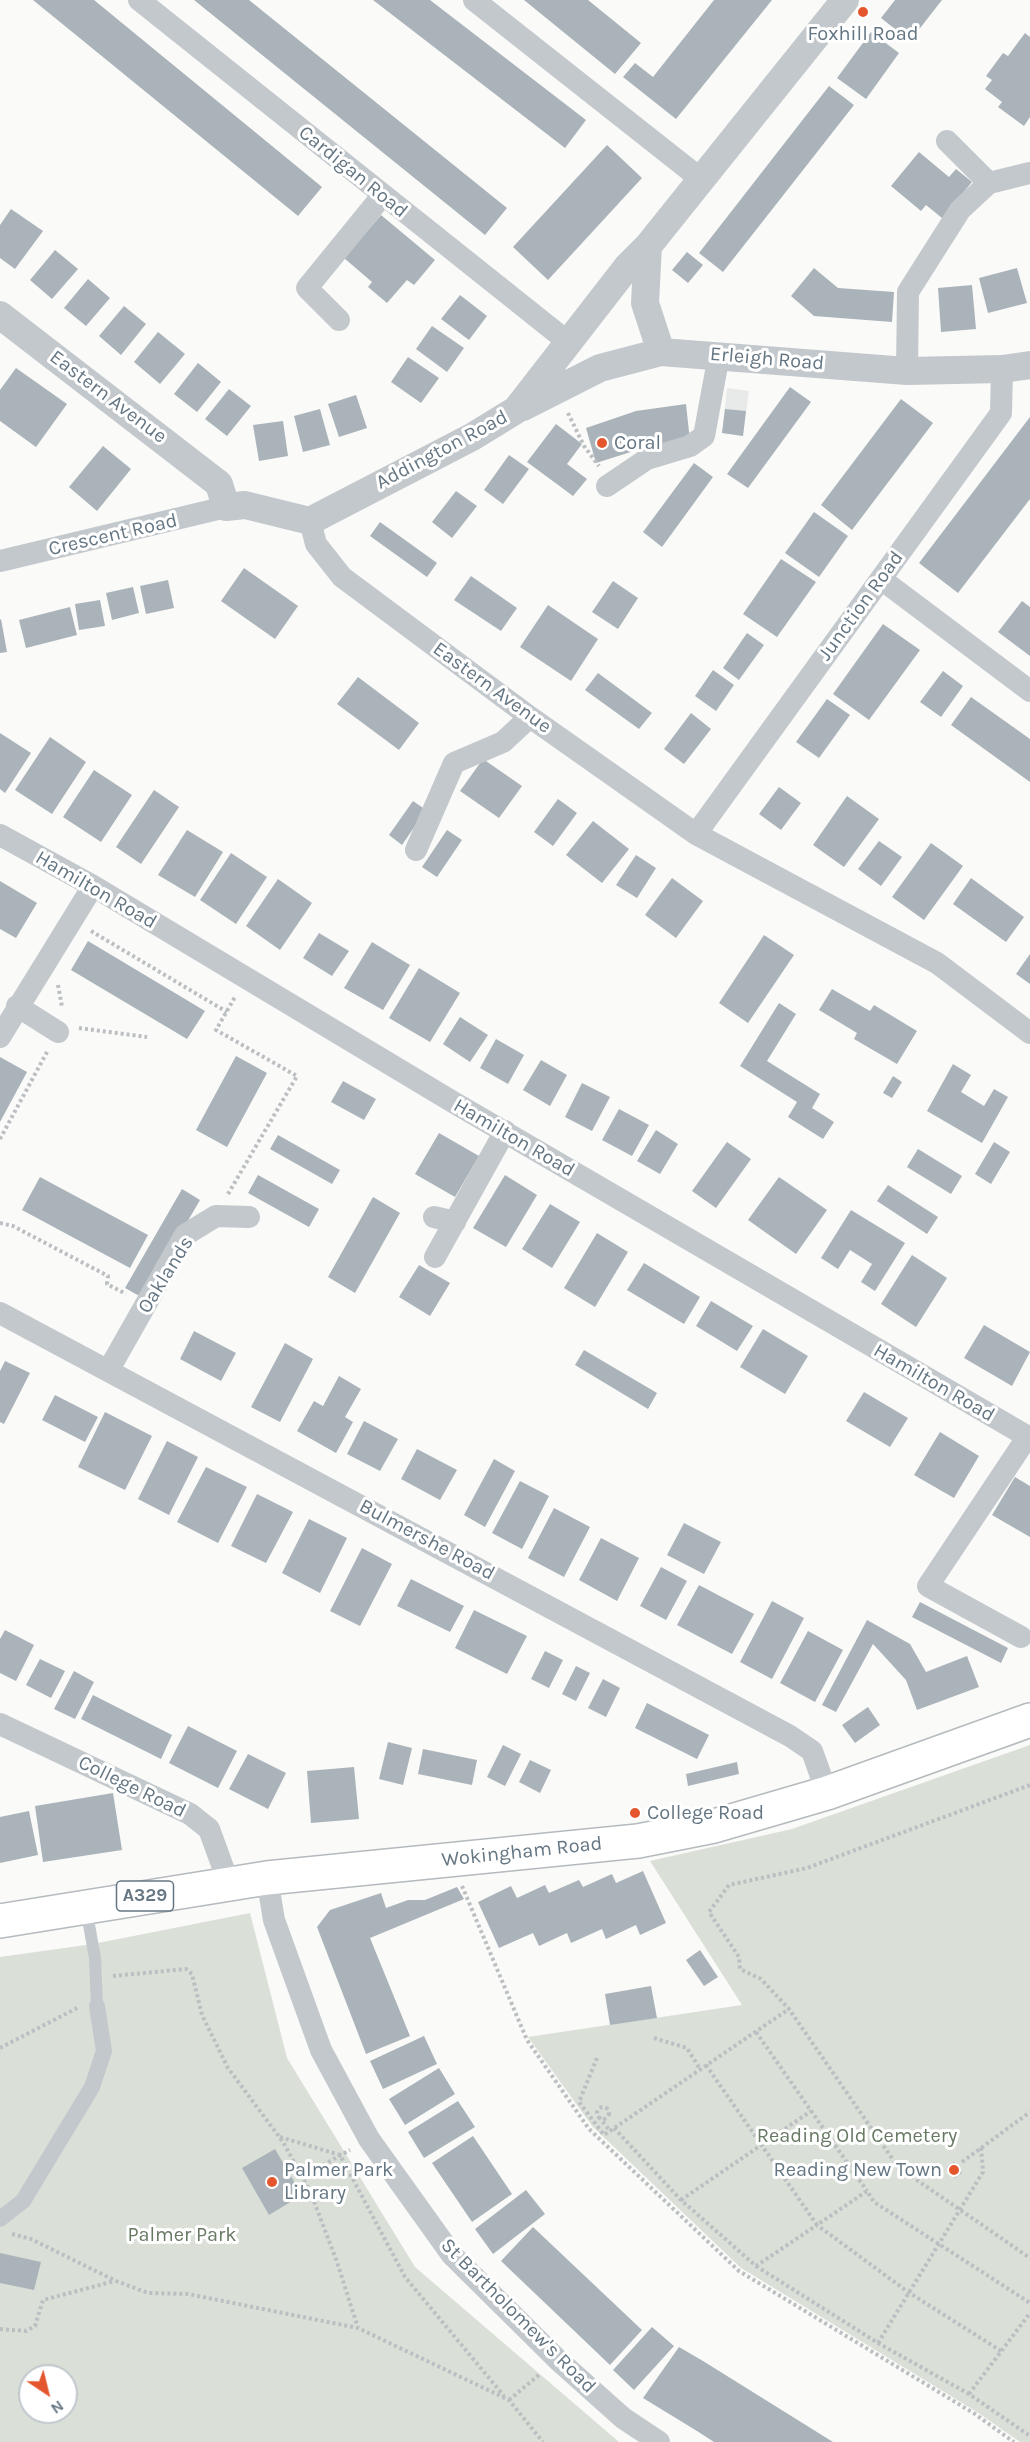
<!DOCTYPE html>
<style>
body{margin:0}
#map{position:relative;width:1030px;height:2442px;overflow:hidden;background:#fafaf8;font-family:Karla,sans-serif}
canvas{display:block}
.north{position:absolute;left:18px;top:2364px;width:60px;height:60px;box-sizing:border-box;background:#fff;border:2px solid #c1c8cd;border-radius:50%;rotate:145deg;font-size:16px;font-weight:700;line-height:24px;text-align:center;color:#657683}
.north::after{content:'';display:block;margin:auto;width:21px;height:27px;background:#e4572e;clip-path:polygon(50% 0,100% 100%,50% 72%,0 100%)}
</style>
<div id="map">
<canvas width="1030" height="2442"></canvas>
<div class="north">N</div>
</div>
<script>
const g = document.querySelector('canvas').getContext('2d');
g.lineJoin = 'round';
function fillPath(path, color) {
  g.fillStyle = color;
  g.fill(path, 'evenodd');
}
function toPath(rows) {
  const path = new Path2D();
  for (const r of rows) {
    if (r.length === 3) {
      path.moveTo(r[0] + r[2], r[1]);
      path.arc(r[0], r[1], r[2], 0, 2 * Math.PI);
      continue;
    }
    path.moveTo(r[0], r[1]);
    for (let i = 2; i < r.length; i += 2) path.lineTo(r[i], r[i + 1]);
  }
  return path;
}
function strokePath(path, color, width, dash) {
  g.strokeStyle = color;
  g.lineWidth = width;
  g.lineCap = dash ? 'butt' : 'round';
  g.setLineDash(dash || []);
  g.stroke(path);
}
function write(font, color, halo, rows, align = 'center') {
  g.font = font + ' Karla,sans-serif';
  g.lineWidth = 6;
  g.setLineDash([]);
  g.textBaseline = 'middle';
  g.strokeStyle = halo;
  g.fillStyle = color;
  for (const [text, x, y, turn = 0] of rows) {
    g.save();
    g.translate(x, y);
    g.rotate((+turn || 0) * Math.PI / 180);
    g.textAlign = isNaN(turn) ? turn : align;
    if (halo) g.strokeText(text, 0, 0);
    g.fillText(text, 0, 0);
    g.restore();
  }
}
const built = toPath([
 [727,388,749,391,743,436,722,433]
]);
const green = toPath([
 [1030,1745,1030,2442,1020,2442,977,2412,741,2268,592,2126,528,2037,742,2005,650,1861,792,1829],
 [250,1913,287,2058,415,2267,619,2442,0,2442,0,1957,93,1944],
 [30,2376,66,2376,66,2412,30,2412]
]);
const building = toPath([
 [33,0,94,0,322,187,298,216],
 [194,0,249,0,507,208,485,235],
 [373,0,430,0,586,120,565,148],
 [524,0,588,0,641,43,615,74],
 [714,0,772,0,676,119,623,77,635,63,653,77],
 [895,0,942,0,910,41,881,18],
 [871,32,899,53,866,99,837,78],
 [1025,33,1030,37,1030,117,1024,126,998,107,1002,102,985,89,992,80,986,76,1003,53,1008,56],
 [829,86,854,105,723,272,699,253],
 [607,145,642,178,548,280,513,247],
 [919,152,949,177,956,169,972,182,942,218,926,205,921,211,891,186],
 [11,209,43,231,15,269,0,258,0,225],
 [381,215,435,260,414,285,407,280,387,303,368,287,372,282,344,258],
 [55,250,78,269,52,299,30,280],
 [687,252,703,265,688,283,672,270],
 [814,268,838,288,894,292,892,322,814,316,791,296],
 [1017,268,1027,303,988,313,979,278],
 [88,279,110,298,86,326,64,308],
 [972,285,976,329,941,332,938,288],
 [460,295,487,316,469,340,441,319],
 [124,306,146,324,121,355,99,336],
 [432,326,464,348,447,372,416,349],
 [158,332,185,354,160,384,134,362],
 [408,357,439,378,421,403,391,382],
 [198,363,221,382,197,412,174,394],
 [16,368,67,404,36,447,0,421,0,390],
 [790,387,811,402,748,488,727,474],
 [229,389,251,406,227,436,205,419],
 [356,395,367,428,339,437,328,404],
 [901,399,933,423,852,530,821,505],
 [686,404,690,441,656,444,596,463,586,428,636,411],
 [320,409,330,445,303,452,294,416],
 [725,409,746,411,743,436,722,433],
 [1030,417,1030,499,958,593,919,563],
 [283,421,288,456,259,461,253,425],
 [556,424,582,444,567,464,587,479,573,496,527,462],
 [103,446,131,469,97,511,69,487],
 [509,455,529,469,503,504,484,490],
 [694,463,713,477,662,547,643,532],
 [456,491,477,506,452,538,432,522],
 [814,512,848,536,819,577,785,553],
 [380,522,437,563,427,577,370,536],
 [781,559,816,582,777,637,743,614],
 [244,568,298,606,275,639,221,601],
 [471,576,517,608,501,631,454,600],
 [168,580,174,608,146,614,140,586],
 [613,581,638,598,618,629,592,612],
 [133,587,139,613,112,620,106,593],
 [100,600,105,626,79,630,75,604],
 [1022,601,1030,607,1030,656,998,632],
 [548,605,598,639,571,681,520,647],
 [70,607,77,635,26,648,19,620],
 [1,619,7,652,0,653,0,620],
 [883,624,920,650,869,720,833,694],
 [747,633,764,645,739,680,723,668],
 [713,670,734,685,716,711,695,696],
 [943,671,963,686,941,717,920,702],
 [598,673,652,713,639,729,585,690],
 [358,677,419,723,399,750,337,704],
 [971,697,1030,739,1030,782,951,725],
 [827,699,850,715,819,758,796,742],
 [691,713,711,729,684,764,664,749],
 [0,733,31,753,5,793,0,789],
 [50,737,86,762,52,814,15,790],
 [483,759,522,786,499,818,460,791],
 [94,770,132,795,101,842,63,817],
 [779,787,801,803,781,830,759,814],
 [154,790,179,807,141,864,116,847],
 [847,796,879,819,844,867,813,845],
 [558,799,577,813,553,846,534,832],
 [413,801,426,810,402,845,389,835],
 [593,821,629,849,602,883,566,855],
 [187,830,223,852,195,897,158,875],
 [447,830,462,840,437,877,422,867],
 [879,841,902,857,881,886,858,869],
 [931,843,963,866,924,920,892,897],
 [231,853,267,877,236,924,200,900],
 [636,855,656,868,637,898,616,885],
 [672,878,703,901,676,938,645,915],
 [971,878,1024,917,1006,942,953,904],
 [278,879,312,903,280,950,246,926],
 [0,881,37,903,16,938,0,929],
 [319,933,349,951,332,976,303,958],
 [764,935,794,955,748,1023,719,1003],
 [88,941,205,1011,187,1039,71,970],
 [372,942,410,965,383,1010,344,988],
 [1030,954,1030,984,1016,974],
 [419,968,460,993,430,1042,389,1018],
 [832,989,870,1011,874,1005,917,1031,897,1064,854,1039,857,1033,819,1010],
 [779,1003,796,1014,767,1061,820,1094,812,1108,834,1122,823,1139,788,1117,797,1102,740,1066],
 [460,1017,488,1035,470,1062,443,1044],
 [496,1039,524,1055,508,1084,480,1068],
 [236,1056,267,1073,227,1147,196,1130],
 [0,1057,27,1072,0,1122],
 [541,1060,567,1075,550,1106,523,1090],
 [953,1064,971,1075,961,1092,984,1106,994,1089,1008,1097,982,1143,927,1111],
 [893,1076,902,1082,892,1098,883,1093],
 [343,1081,376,1099,364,1120,331,1102],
 [582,1083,610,1097,592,1131,565,1117],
 [619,1109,649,1125,632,1156,602,1140],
 [656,1130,678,1144,660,1174,637,1161],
 [439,1133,479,1156,455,1197,415,1174],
 [278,1135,340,1170,332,1184,270,1149],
 [727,1142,751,1159,716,1208,692,1191],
 [994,1142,1010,1152,991,1184,975,1174],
 [918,1149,962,1176,951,1194,907,1167],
 [258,1175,319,1209,309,1227,248,1193],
 [505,1175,537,1195,506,1247,473,1228],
 [40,1177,148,1235,130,1268,22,1210],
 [779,1177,827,1210,796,1254,748,1220],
 [888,1185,938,1217,927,1234,877,1201],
 [182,1189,200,1200,143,1298,125,1288],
 [373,1197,400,1213,355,1293,328,1277],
 [550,1204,580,1222,552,1268,522,1249],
 [851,1210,905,1243,875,1291,861,1282,872,1264,850,1250,838,1269,821,1258],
 [597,1233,628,1252,595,1307,564,1288],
 [912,1255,947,1278,916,1327,881,1304],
 [644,1263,700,1297,684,1324,627,1290],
 [419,1265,450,1283,430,1316,399,1297],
 [711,1301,753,1326,737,1351,696,1326],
 [984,1325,1030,1352,1012,1386,964,1358],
 [763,1329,808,1356,785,1394,740,1367],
 [194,1331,236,1353,221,1381,180,1359],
 [285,1343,313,1359,280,1422,251,1407],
 [584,1350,657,1393,648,1409,575,1365],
 [5,1361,30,1373,4,1424,0,1422,0,1371],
 [339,1376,361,1389,345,1417,353,1422,336,1453,297,1431,314,1401,323,1406],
 [864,1392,908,1418,890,1447,846,1421],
 [55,1395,98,1417,85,1442,42,1420],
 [105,1412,152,1436,125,1490,78,1467],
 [364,1421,398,1439,380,1471,347,1454],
 [940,1432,979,1456,954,1498,914,1475],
 [167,1441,198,1457,169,1515,138,1499],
 [417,1449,457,1470,440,1500,401,1479],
 [494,1459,515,1471,485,1527,464,1515],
 [206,1467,247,1487,218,1543,177,1522],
 [1015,1477,1030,1486,1030,1537,992,1515],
 [520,1481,549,1496,522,1549,492,1533],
 [257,1494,293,1512,266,1563,231,1546],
 [554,1508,590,1527,564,1577,528,1558],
 [309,1519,347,1538,320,1593,282,1573],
 [684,1523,721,1542,704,1574,667,1555],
 [601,1538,639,1558,617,1601,579,1580],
 [362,1548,392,1564,360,1626,330,1611],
 [661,1567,687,1581,666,1620,640,1606],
 [411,1579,464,1606,450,1632,397,1606],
 [699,1585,754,1614,732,1654,677,1625],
 [772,1601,804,1618,772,1679,740,1662],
 [920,1602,1008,1648,1001,1663,912,1617],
 [474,1610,527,1636,507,1674,455,1648],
 [867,1620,910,1644,926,1672,967,1656,979,1687,917,1710,906,1680,873,1644,836,1712,822,1705],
 [5,1630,34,1645,16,1681,0,1673,0,1639],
 [808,1631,843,1650,815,1702,780,1683],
 [545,1651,563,1660,549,1688,531,1679],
 [40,1659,65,1671,51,1698,26,1685],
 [576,1666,590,1673,576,1701,562,1694],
 [74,1671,94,1682,75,1719,54,1709],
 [603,1679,620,1688,606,1717,588,1708],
 [93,1695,172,1735,161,1759,81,1719],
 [647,1703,709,1735,697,1759,635,1728],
 [868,1707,880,1725,855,1743,842,1725],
 [188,1726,237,1751,218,1788,169,1763],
 [388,1742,412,1748,403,1785,379,1779],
 [503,1745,521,1754,505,1786,487,1777],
 [423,1749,477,1760,472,1785,418,1774],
 [248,1754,286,1773,268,1809,229,1789],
 [530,1760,551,1770,540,1793,519,1782],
 [737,1762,739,1774,688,1786,686,1774],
 [354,1767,359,1819,311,1823,307,1771],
 [113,1793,122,1850,43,1862,35,1806],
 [29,1811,38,1855,0,1863,0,1817],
 [643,1871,666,1923,640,1935,636,1925,606,1939,602,1929,571,1943,567,1933,539,1946,533,1933,499,1948,478,1902,511,1886,517,1898,545,1885,549,1893,579,1880,583,1887,612,1874,616,1883],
 [457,1887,464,1899,370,1938,410,2036,366,2054,317,1927,330,1910,381,1893,386,1908,408,1900,425,1900],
 [700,1950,718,1977,704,1986,686,1960],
 [651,1986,657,2018,610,2025,605,1994],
 [424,2036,437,2064,383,2089,370,2061],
 [439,2068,455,2094,405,2125,389,2099],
 [458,2101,475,2127,424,2158,408,2132],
 [473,2136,512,2194,472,2222,432,2163],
 [275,2149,302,2195,269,2215,242,2168],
 [954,2162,962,2173,955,2178,947,2167],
 [526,2190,545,2214,493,2254,475,2229],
 [533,2227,642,2330,610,2365,501,2261],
 [0,2253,41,2262,34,2290,0,2283],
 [652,2327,674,2346,634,2390,613,2370],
 [679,2347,703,2361,833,2442,714,2442,697,2431,643,2398]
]);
const path = toPath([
 [568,413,584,446,599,466],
 [91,931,227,1012],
 [58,985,62,1007],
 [79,1028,147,1037],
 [0,1139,47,1052],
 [228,1194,297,1076,216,1030,235,997],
 [0,1223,13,1226,108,1276,107,1284,126,1294],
 [1030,1785,807,1868,729,1885,709,1912,739,1957,740,1969,761,1979,789,2009,898,2167,1030,2258],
 [462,1886,527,2040,589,2129,739,2271,975,2414,1014,2442],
 [113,1976,186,1969,192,1974,202,2015,228,2068,283,2142,310,2191,337,2262,358,2328],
 [756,2032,867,2191],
 [654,2038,687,2048,700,2069],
 [0,2048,79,2007],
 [597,2058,579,2102,604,2135,789,2009],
 [706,2065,817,2225,867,2191,874,2202,1030,2303],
 [603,2113,6],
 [599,2117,610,2131],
 [614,2128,681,2200,756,2266,817,2225,908,2292,1001,2351],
 [280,2137,340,2155,405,2277,504,2396],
 [962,2162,1030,2112],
 [302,2177,350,2150],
 [681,2200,811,2111],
 [12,2234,31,2239,116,2281,148,2293,188,2294,358,2328,509,2400,543,2442],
 [756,2266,878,2343,969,2394,1030,2436],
 [0,2329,26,2331,35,2326,43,2300,115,2281],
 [878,2343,983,2172,981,2147],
 [969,2394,1030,2313],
 [509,2400,540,2374]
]);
const service = toPath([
 [86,1908,95,1958,97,2006]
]);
const pedestrian = toPath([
 [0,2219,23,2201,92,2087,104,2051,97,2006]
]);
const minor = toPath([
 [139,0,568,342],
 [474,0,702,180],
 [947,141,989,183],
 [339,320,307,288,382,196],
 [907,371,908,292,960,210,989,183,1030,173],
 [607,486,647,459,690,446,704,436,719,355],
 [310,521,316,544,342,577,530,717,696,834,937,963,1030,1033],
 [0,561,226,507],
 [881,579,1030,691],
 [696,834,1001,413,1002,369],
 [0,835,93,886,453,1102,1030,1438],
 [416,850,454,763,503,742,530,717],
 [17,1006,58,1032],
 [0,1037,93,886],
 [434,1217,455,1222],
 [435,1257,505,1131],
 [0,1313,790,1736,812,1751,827,1793],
 [108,1371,185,1235,216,1216,249,1217],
 [1021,1637,928,1586,1028,1436],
 [0,1724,190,1814,209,1829,229,1884],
 [267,1878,274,1920,321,2050,369,2139,452,2255,557,2359,623,2418,659,2442]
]);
const tertiary = toPath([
 [648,246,645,303,661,352],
 [0,315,219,484,226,507,245,505,310,521,472,437,516,410,627,267,648,246,845,0],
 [523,407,600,368,661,352,907,371,1002,369,1030,365]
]);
const primary = toPath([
 [0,1921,267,1878,638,1841,714,1826,827,1793,1030,1720]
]);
const markers = [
 [863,12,6,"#e4572e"],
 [602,443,6,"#e4572e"],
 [635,1813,6,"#e4572e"],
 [954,2170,6,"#e4572e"],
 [272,2182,6,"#e4572e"]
];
const shields = [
 [145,1896,57]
];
const shieldNames = [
 ["A329",145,1896]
];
const poiNames = [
 ["Foxhill Road",863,34,"center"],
 ["Coral",614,443],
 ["College Road",647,1813],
 ["Palmer Park",284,2170],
 ["Library",284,2193],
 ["Reading New Town",942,2170,"right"]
];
const streetNames = [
 ["Cardigan Road",353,172,39],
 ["Erleigh Road",767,359,5],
 ["Eastern Avenue",108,397,37],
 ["Addington Road",442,450,-28],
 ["Crescent Road",113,535,-13],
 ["Junction Road",861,606,-54],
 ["Eastern Avenue",492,688,36],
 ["Hamilton Road",96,890,30],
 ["Hamilton Road",514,1138,30],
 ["Oaklands",166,1275,-58],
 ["Hamilton Road",934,1383,30],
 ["Bulmershe Road",427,1540,28],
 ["College Road",132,1787,26],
 ["Wokingham Road",522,1852,-6],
 ["St Bartholomew's Road",518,2316,45]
];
const parkNames = [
 ["Reading Old Cemetery",857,2136],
 ["Palmer Park",182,2235]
];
fillPath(built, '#e8e9e9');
fillPath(green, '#dadfd7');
fillPath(building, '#aab3b9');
strokePath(primary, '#b5babe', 36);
strokePath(path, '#bbbfc2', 4, [3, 3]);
strokePath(service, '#c3c8cc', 12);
strokePath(pedestrian, '#c3c8cc', 16);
strokePath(minor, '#c3c8cc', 22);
strokePath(tertiary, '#c3c8cc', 28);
strokePath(primary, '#fff', 33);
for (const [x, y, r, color] of markers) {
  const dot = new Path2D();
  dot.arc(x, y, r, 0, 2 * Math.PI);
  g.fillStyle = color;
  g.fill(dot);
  strokePath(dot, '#fff', 2);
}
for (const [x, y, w] of shields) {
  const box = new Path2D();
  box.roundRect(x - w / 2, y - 15, w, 30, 4.5);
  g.fillStyle = '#fff';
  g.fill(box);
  strokePath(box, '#657683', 1.5);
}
write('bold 18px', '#657683', null, shieldNames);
write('20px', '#657683', '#fff', poiNames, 'left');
write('20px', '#657683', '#fff', streetNames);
write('20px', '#687a64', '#fff', parkNames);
</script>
